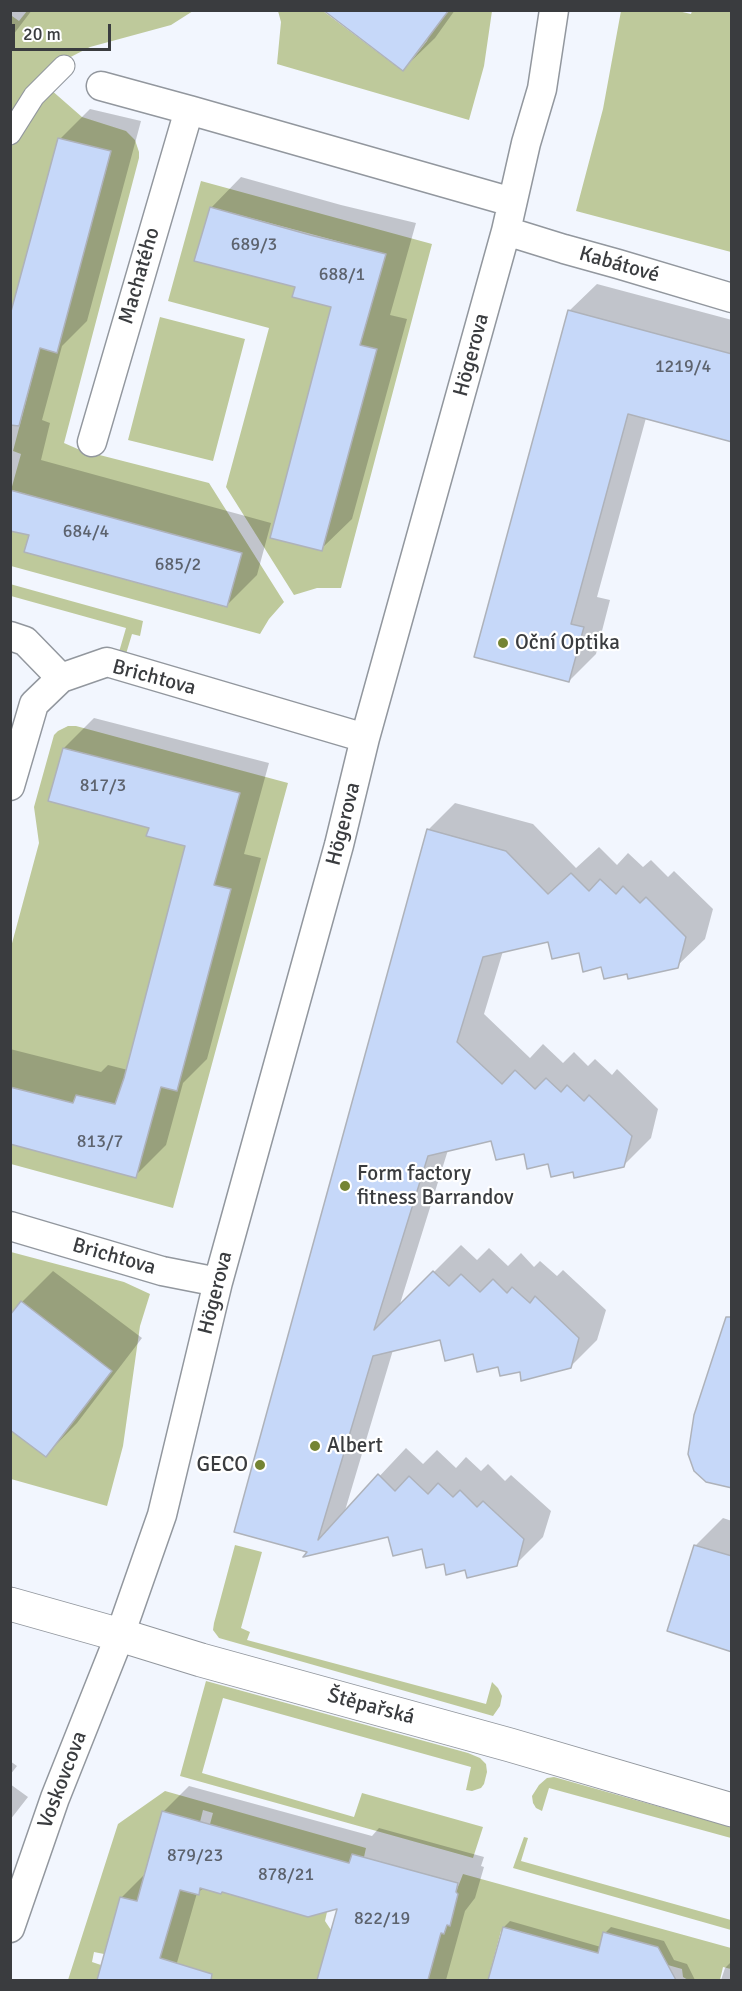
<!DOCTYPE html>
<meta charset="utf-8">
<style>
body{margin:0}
#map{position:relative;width:742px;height:1991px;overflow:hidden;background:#f2f6fe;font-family:Signika,sans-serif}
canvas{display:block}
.frame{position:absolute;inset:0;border:12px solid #3a3c3f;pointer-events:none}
.scale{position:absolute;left:12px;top:24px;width:99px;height:27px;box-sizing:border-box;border:3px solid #3a3c3f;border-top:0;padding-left:8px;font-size:18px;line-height:21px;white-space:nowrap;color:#3a3c3f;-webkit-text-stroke:4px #fff;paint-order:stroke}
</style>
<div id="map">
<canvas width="742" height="1991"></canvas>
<div class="frame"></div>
<div class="scale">20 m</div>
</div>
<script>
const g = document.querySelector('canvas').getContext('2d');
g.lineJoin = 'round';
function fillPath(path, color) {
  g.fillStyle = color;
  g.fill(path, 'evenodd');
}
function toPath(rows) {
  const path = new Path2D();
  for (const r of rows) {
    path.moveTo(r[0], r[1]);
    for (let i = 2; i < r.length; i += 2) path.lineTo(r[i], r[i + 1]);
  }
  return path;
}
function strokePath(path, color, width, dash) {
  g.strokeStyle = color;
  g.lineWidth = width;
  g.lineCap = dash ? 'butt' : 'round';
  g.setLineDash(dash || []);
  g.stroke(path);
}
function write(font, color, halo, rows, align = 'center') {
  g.font = font + ' Signika,sans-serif';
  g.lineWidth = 4.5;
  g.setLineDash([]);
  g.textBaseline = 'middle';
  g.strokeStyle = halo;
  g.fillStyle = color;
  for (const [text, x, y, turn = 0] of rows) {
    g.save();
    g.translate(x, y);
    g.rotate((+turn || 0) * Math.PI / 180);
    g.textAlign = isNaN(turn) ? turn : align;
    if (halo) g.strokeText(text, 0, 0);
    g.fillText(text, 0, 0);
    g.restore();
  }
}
const green = toPath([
 [27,11,193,11,171,25,90,47,59,63,11,125,10,18,12,16,19,21],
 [278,11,323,11,403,71,427,41,440,11,446,14,449,11,492,11,484,66,469,120,277,64,281,22],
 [621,11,678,11,691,14,692,11,731,11,731,252,576,211,603,109],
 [50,89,82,117,126,131,135,140,139,152,139,158,64,443,80,450,209,483,284,602,269,619,260,634,11,566,11,531,29,535,24,552,226,607,241,553,11,490,21,454,13,451,40,348,57,352,111,152,11,315,11,147],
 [201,181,432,244,341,588,317,588,294,595,226,487,269,328,168,301],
 [210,207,386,254,360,345,377,349,322,551,270,538,331,307,292,297,295,287,195,261],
 [160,317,245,339,213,461,128,440],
 [10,584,143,621,140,636,132,634,126,654,119,652,126,628,11,596],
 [68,726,76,726,288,783,173,1208,11,1164,10,1144,136,1177,161,1087,177,1091,231,889,214,885,239,793,63,748,48,801,149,828,147,836,185,846,124,1078,115,1104,76,1095,73,1103,11,1087,11,947,39,843,34,807,54,735,58,731],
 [11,1252,124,1282,150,1294,140,1326,123,1446,107,1506,11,1479,10,1430,21,1302,11,1315],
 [235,1545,262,1552,241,1628,250,1632,247,1640,486,1704,492,1682,498,1688,502,1696,500,1706,493,1716,219,1638,213,1630,214,1623],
 [206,1681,468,1753,480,1758,486,1764,487,1772,484,1784,481,1788,472,1791,466,1790,471,1767,223,1698,202,1773,354,1817,362,1793,483,1827,473,1858,180,1776],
 [554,1777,731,1827,731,1838,549,1788,542,1811,536,1808,533,1803,532,1796,539,1785,547,1778],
 [165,1791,366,1848,364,1857,352,1854,348,1867,337,1860,210,1824,213,1813,203,1810,200,1822,137,1901,120,1897,104,1954,94,1952,92,1962,101,1965,97,1980,68,1980,118,1824],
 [524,1837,528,1838,521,1861,731,1920,731,1930,513,1868],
 [463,1874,731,1948,731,1969,723,1967,720,1980,688,1980,683,1977,682,1969,657,1962,660,1951,657,1947,603,1933,634,1963,507,1928,501,1931,488,1980,428,1980,441,1933,444,1934,447,1925,450,1925,458,1894,456,1892],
 [224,1885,323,1913,327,1912,325,1921,331,1930,317,1980,154,1980,179,1890,198,1895,200,1888,221,1894]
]);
const shadow = toPath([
 [10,10,32,10,10,39],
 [326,10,455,10,435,38,403,69],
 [90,109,141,121,87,321,62,346,42,420,50,423,41,460,271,523,257,575,226,606,31,534,10,529,10,315,60,139],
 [241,177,341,205,416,223,390,315,407,319,352,519,321,549,333,306,297,286,211,208],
 [597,284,732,320,732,441,646,418,597,597,610,600,596,654,569,681,569,311],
 [94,718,269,763,244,854,261,858,207,1059,183,1083,166,1145,135,1176,10,1143,10,1049,101,1072,108,1065,128,1070,187,845,150,827,64,748],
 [455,803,533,824,576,868,599,847,617,865,628,853,643,867,651,860,668,877,674,871,713,909,705,939,677,966,628,972,602,965,580,951,549,940,503,951,484,1014,530,1058,543,1044,563,1063,574,1052,588,1066,595,1059,612,1075,617,1069,658,1109,651,1138,624,1165,574,1170,549,1162,493,1139,448,1150,399,1307,461,1245,477,1260,489,1248,508,1266,521,1253,534,1267,540,1261,557,1276,563,1270,606,1310,597,1340,570,1367,521,1370,499,1365,441,1338,393,1350,344,1514,406,1448,423,1464,437,1450,456,1468,466,1457,481,1471,488,1464,505,1481,511,1475,551,1511,543,1537,516,1564,445,1563,423,1547,390,1535,307,1555,428,830],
 [53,1271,142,1338,77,1423,46,1455,22,1302],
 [723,1518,732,1521,732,1650,669,1630,696,1545],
 [10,1761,17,1766,10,1775],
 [10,1784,28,1797,10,1820],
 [189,1786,372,1836,379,1828,484,1857,481,1866,484,1867,475,1898,465,1911,446,1980,318,1980,339,1907,204,1888,197,1893,172,1980,99,1980,121,1898,147,1872,163,1812],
 [510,1921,601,1947,605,1933,611,1927,664,1941,674,1960,687,1964,695,1980,489,1980,504,1927],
 [732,1961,732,1980,721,1980,725,1968]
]);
const building = toPath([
 [323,10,449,10,403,71,323,10],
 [58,138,111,151,57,353,40,348,19,426,10,425,10,315,58,138],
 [210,207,310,235,386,254,360,345,377,349,322,551,270,538,331,307,292,297,295,287,194,261,210,207],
 [568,310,732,354,732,442,628,414,571,624,584,627,569,682,474,657,568,310],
 [10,490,242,553,227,607,24,552,29,535,10,531,10,490],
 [63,748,240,793,214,885,231,889,177,1091,161,1087,136,1178,10,1144,10,1087,73,1103,76,1095,115,1104,124,1078,185,846,146,836,149,828,48,801,63,748],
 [427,829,506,851,548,894,571,873,589,891,600,879,616,894,623,886,640,903,646,897,686,937,678,968,628,979,627,974,604,979,601,967,583,972,579,953,552,959,548,942,483,957,457,1042,502,1084,515,1070,535,1089,546,1078,561,1092,567,1085,584,1101,589,1095,632,1136,624,1167,574,1178,573,1172,551,1177,548,1164,527,1169,524,1154,496,1160,491,1141,428,1156,374,1330,433,1271,449,1286,461,1274,480,1292,493,1279,507,1293,512,1287,530,1303,535,1296,579,1338,571,1368,521,1381,520,1372,500,1376,498,1367,477,1372,473,1354,445,1361,440,1340,373,1356,318,1540,378,1474,395,1491,409,1476,428,1494,438,1483,453,1497,460,1490,477,1507,483,1501,524,1539,517,1566,467,1578,465,1570,446,1575,444,1564,426,1568,422,1549,393,1556,388,1537,303,1557,307,1552,234,1532,427,829],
 [21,1301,112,1371,46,1457,10,1430,10,1315,21,1301],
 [726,1317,732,1317,732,1488,706,1482,694,1471,688,1454,694,1415,726,1317],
 [694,1545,732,1556,732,1652,667,1631,694,1545],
 [162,1811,349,1863,352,1854,458,1883,456,1892,458,1894,450,1926,447,1925,444,1934,441,1933,428,1980,317,1980,337,1909,308,1917,222,1892,221,1894,200,1888,199,1895,180,1890,160,1958,212,1974,211,1980,97,1980,120,1897,137,1901,162,1811],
 [503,1927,598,1953,603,1932,658,1947,676,1980,488,1980,503,1927]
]);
const pedestrian = toPath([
 [10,134,34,96,64,66]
]);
const minor = toPath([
 [101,86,189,110],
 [506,231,564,249,618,264,732,298],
 [92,442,189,110,512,202],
 [10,636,25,641,61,678],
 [10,786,34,704,61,678,107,662,365,738],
 [10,1226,162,1271,218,1282],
 [10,1928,55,1798,120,1635,162,1515,218,1282,339,845,365,738,506,231,526,143,542,89,554,10]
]);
const tertiary = toPath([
 [10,1604,120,1635,201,1660,510,1745,732,1810]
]);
const markers = [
 [503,643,6,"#748433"],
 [345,1186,6,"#748433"],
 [315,1446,6,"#748433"],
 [260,1465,6,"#748433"]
];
const numberNames = [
 ["689/3",254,245],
 ["688/1",342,275],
 ["1219/4",683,367],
 ["684/4",86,532],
 ["685/2",178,565],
 ["817/3",103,786],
 ["813/7",100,1142],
 ["879/23",195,1856],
 ["878/21",286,1875],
 ["822/19",382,1919]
];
const streetNames = [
 ["Kabátové",619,265,16],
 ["Machatého",140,276,-74],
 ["Högerova",472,355,-75],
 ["Brichtova",154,678,15],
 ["Högerova",344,824,-76],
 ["Brichtova",114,1257,16],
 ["Högerova",216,1293,-76],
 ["Štěpařská",371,1707,15],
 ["Voskovcova",63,1780,-69]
];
const poiNames = [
 ["Oční Optika",515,643],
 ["Form factory",357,1174],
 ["fitness Barrandov",357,1198],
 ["Albert",327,1446],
 ["GECO",248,1465,"right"]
];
fillPath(green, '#bec99b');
fillPath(shadow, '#0003');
fillPath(building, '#c6d8f9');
strokePath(building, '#aeb2ba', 1.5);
strokePath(pedestrian, '#92979e', 23);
strokePath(minor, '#92979e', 31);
strokePath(tertiary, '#92979e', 35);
strokePath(pedestrian, '#fff', 21);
strokePath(minor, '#fff', 28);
strokePath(tertiary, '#fff', 33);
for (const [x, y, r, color] of markers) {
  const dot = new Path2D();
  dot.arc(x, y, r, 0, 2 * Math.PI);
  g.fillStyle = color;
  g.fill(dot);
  strokePath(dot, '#fff', 2);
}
write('18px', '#5d636e', null, numberNames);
write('21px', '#3a3c3f', '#fff', streetNames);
write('21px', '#3a3c3f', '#fff', poiNames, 'left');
</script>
